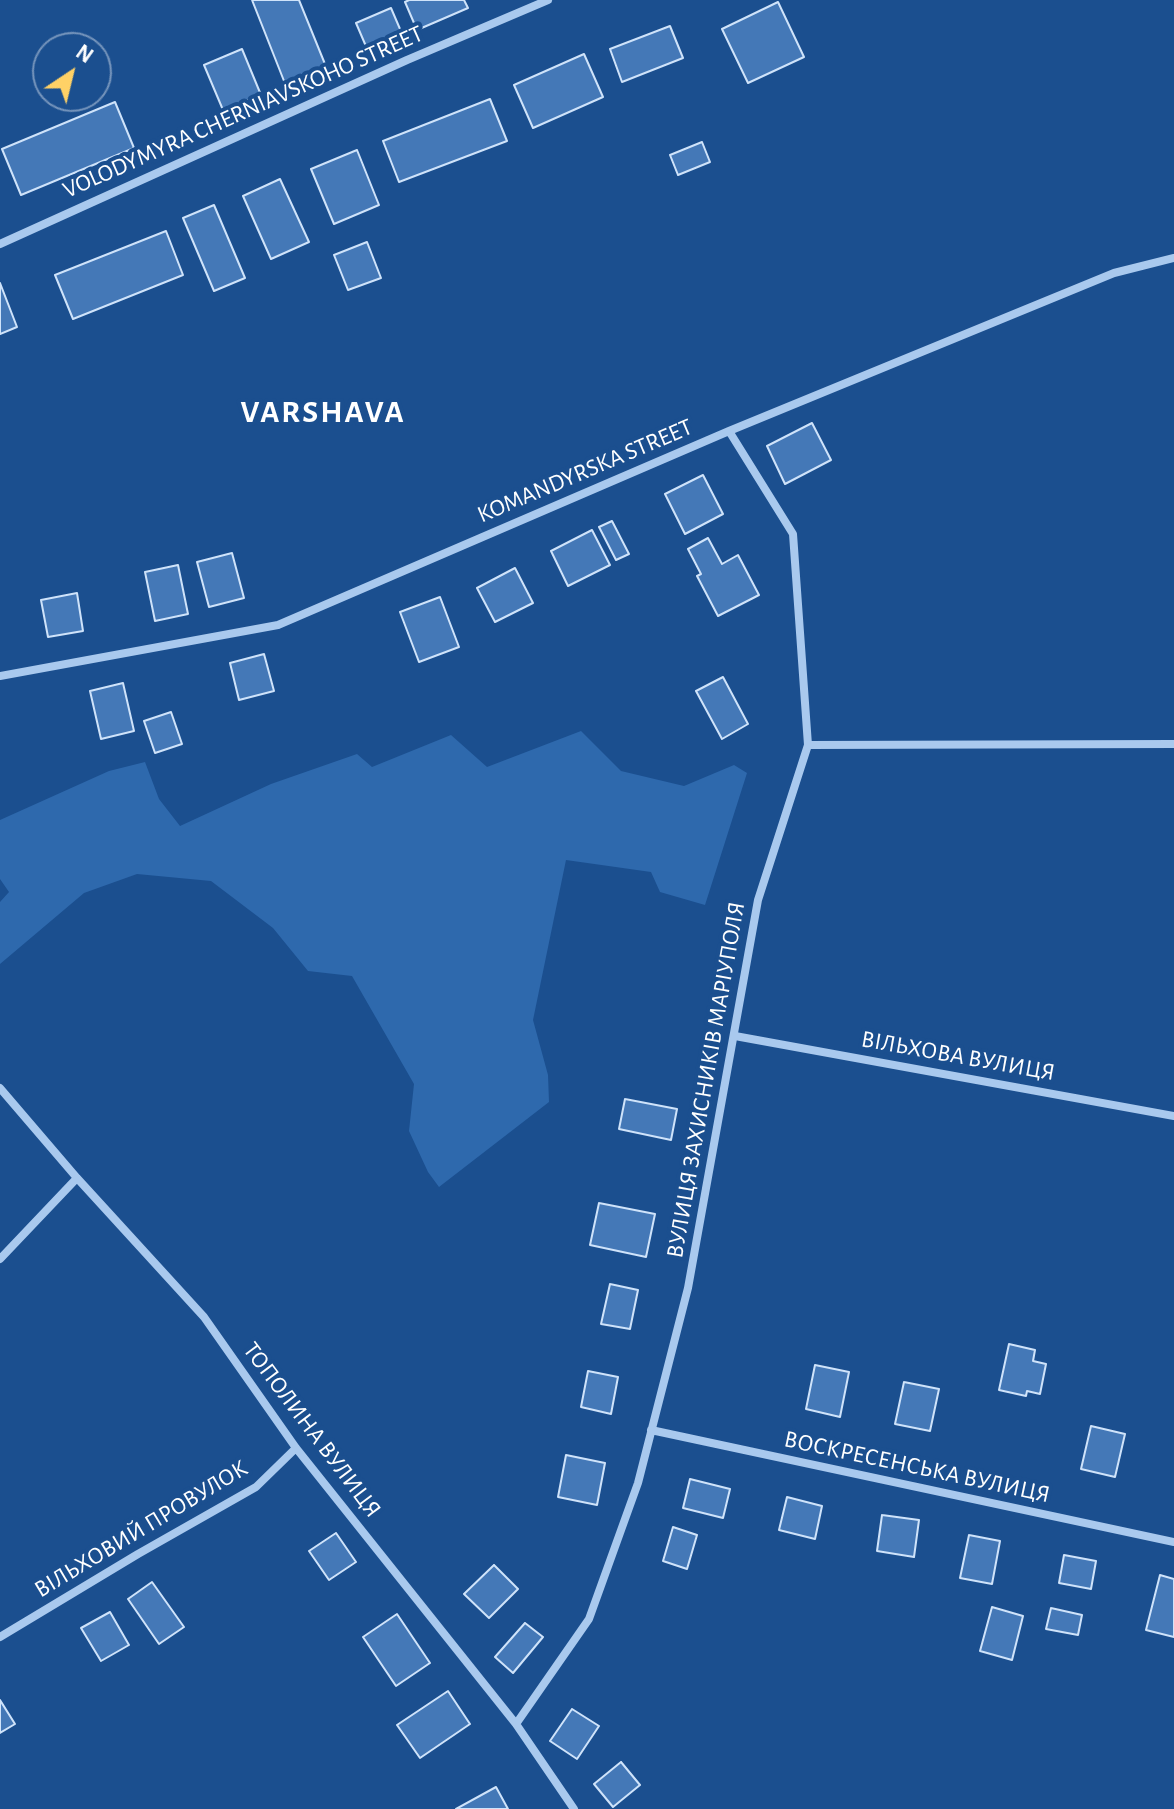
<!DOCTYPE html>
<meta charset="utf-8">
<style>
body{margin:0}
#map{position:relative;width:1174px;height:1809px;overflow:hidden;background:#1b4f8f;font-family:"Alegreya Sans",sans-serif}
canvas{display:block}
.north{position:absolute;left:32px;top:32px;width:80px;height:80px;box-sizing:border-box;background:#1b4f8f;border:2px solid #7695bc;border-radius:50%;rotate:35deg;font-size:22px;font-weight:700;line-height:32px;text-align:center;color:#fff}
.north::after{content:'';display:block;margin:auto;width:28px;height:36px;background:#ffd166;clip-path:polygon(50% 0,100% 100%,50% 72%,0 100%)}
</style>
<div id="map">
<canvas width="1174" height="1809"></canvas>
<div class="north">N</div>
</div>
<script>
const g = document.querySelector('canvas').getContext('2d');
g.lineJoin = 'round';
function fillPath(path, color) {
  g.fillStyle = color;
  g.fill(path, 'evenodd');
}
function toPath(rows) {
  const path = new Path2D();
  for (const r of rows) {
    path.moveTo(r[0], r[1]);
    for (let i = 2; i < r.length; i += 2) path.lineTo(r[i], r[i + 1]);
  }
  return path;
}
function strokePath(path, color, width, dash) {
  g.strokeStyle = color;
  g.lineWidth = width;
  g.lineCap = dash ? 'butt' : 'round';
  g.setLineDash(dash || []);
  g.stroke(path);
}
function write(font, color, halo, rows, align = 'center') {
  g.font = font + ' "Alegreya Sans",sans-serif';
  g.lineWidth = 8;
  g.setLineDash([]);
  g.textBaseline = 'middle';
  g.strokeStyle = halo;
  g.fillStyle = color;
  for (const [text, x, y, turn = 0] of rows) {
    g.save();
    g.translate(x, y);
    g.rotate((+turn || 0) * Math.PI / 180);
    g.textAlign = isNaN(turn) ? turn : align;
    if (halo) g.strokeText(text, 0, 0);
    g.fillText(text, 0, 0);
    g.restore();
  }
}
const green = toPath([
 [581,731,621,771,684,786,734,765,747,773,705,905,660,892,651,872,566,860,533,1020,548,1075,549,1102,439,1187,428,1172,409,1131,414,1084,352,976,308,971,273,928,211,881,137,874,84,893,0,964,0,902,9,892,0,879,0,820,109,771,145,762,159,799,180,826,271,784,357,754,372,767,451,735,487,767]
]);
const building = toPath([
 [252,0,299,0,327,69,286,86,252,0],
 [409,0,464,0,468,8,417,30,405,2,409,0],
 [778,2,804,57,748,83,722,29,778,2],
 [391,8,403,36,368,51,356,23,391,8],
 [670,26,683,58,622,82,610,49,670,26],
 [242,49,261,95,223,110,204,65,242,49],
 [584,54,603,97,533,128,514,85,584,54],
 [490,99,507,141,399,182,383,141,490,99],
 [115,102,134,148,21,195,2,149,115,102],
 [702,142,710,162,678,175,670,155,702,142],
 [357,150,379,205,334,224,311,169,357,150],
 [280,179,309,242,271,259,243,196,280,179],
 [214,205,245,278,214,291,183,218,214,205],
 [166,231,183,275,73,319,55,275,166,231],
 [367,242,381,278,348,290,334,255,367,242],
 [0,283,17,327,0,334,0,283],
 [812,423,831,460,785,484,767,446,812,423],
 [703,475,723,514,685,534,665,494,703,475],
 [612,521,629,554,616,560,599,527,612,521],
 [592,530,610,565,568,586,551,551,592,530],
 [708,538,722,564,738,555,759,595,718,616,697,576,701,574,688,549,708,538],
 [232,553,244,598,209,607,197,562,232,553],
 [178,565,188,614,155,621,145,572,178,565],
 [515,568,533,603,495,622,477,588,515,568],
 [77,593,83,631,48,637,41,600,77,593],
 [440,597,459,647,419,662,400,612,440,597],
 [264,654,274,691,239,700,230,663,264,654],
 [723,677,748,724,722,739,696,691,723,677],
 [123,683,134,731,101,739,90,691,123,683],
 [171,712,182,744,155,753,144,721,171,712],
 [625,1099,677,1109,671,1140,619,1129,625,1099],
 [599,1203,655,1214,646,1257,590,1245,599,1203],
 [610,1284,638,1290,630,1329,601,1324,610,1284],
 [1009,1344,1035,1350,1033,1361,1046,1364,1040,1394,1027,1391,1026,1396,999,1390,1009,1344],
 [815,1365,849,1372,840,1417,806,1409,815,1365],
 [588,1371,618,1377,611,1414,581,1407,588,1371],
 [904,1382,939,1389,930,1431,895,1424,904,1382],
 [1091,1426,1125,1434,1115,1477,1081,1469,1091,1426],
 [566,1455,605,1463,597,1505,558,1497,566,1455],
 [690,1479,730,1489,723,1518,683,1508,690,1479],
 [787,1497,822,1506,815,1539,779,1530,787,1497],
 [882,1515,919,1520,914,1557,877,1551,882,1515],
 [673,1527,697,1535,687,1569,663,1561,673,1527],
 [336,1533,356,1562,329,1580,309,1551,336,1533],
 [969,1535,1000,1541,992,1584,960,1578,969,1535],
 [1064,1555,1096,1561,1091,1589,1059,1583,1064,1555],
 [494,1565,518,1589,489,1618,464,1594,494,1565],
 [1160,1575,1174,1579,1174,1637,1146,1630,1160,1575],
 [152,1582,184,1627,159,1644,128,1599,152,1582],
 [992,1607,1023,1616,1012,1660,980,1651,992,1607],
 [1051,1608,1082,1615,1078,1635,1046,1629,1051,1608],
 [110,1612,129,1645,101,1661,81,1628,110,1612],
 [397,1614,430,1663,396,1686,363,1637,397,1614],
 [525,1623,543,1637,513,1673,495,1657,525,1623],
 [448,1691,470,1724,420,1758,397,1725,448,1691],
 [0,1700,15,1724,0,1733,0,1700],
 [572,1709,599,1726,577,1759,550,1741,572,1709],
 [621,1762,640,1785,613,1807,594,1784,621,1762],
 [496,1787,508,1809,456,1809,496,1787]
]);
const minor = toPath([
 [0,244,407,60,548,0],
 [0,676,278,625,729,431,1114,273,1174,258],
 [808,745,1174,744],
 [735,1036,1174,1116],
 [0,1088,77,1178,204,1317,296,1448,516,1724,574,1809],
 [0,1259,77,1178],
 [651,1430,1174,1542],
 [0,1637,138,1554,256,1487,296,1448],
 [516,1724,589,1619,638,1483,688,1288,758,900,808,745,793,534,729,431]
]);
const streetNames = [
 ["VOLODYMYRA CHERNIAVSKOHO STREET",243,112,-24],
 ["KOMANDYRSKA STREET",585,471,-23],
 ["ВІЛЬХОВА ВУЛИЦЯ",958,1056,10],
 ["ВУЛИЦЯ ЗАХИСНИКІВ МАРІУПОЛЯ",706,1080,-80],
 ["ТОПОЛИНА ВУЛИЦЯ",312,1430,53],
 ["ВОСКРЕСЕНСЬКА ВУЛИЦЯ",917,1467,12],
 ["ВІЛЬХОВИЙ ПРОВУЛОК",141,1529,-31]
];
const districtNames = [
 ["VARSHAVA",323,412]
];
fillPath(green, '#2e69ad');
fillPath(building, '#4478b7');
strokePath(building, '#cfe3fa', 2);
strokePath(minor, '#a9c9ee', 8);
write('24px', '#fff', '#1b4f8f', streetNames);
g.letterSpacing = '2px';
write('bold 32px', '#fff', '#1b4f8f', districtNames);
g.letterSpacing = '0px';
</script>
